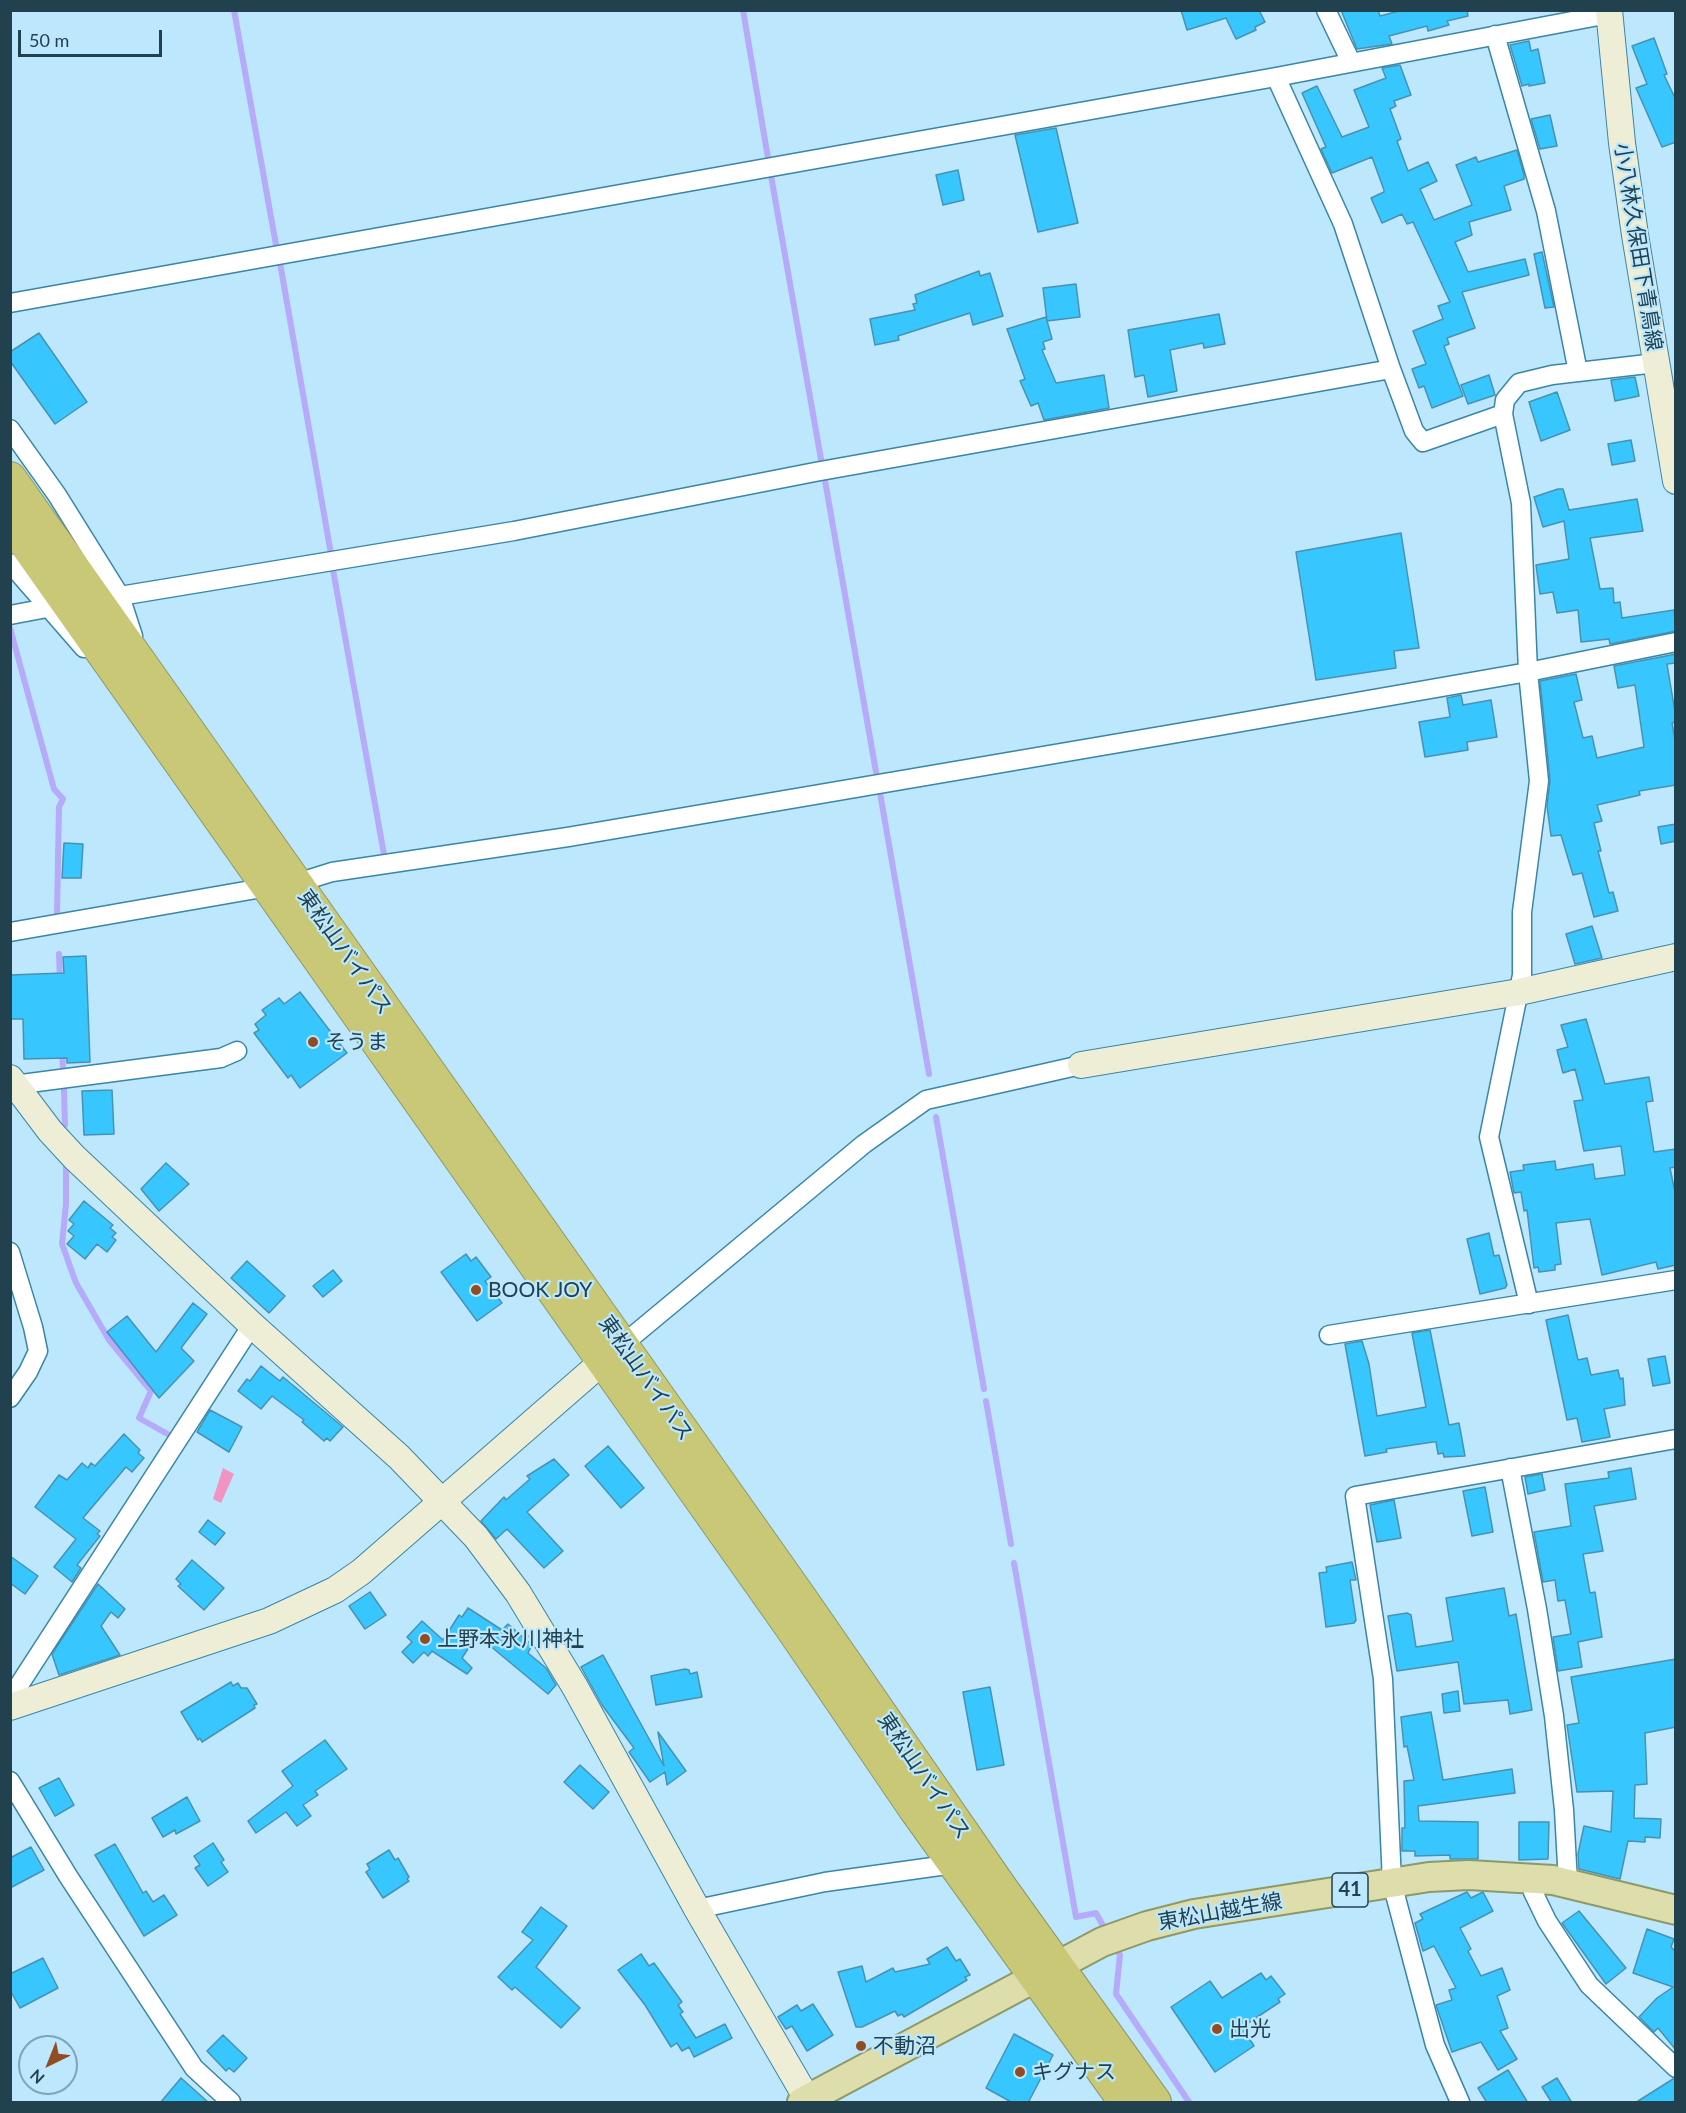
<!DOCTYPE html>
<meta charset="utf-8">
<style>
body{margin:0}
#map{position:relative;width:1686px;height:2113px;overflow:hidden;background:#bce7fc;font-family:Lato,sans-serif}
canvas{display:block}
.frame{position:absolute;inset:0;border:12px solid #22414f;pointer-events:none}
.north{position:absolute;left:18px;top:2035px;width:60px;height:60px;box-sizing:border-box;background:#bce7fc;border:2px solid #7ea5b7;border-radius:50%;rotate:223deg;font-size:16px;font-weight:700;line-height:24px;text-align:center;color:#22414f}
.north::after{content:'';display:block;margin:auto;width:21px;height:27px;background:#924c23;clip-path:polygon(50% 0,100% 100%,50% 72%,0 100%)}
.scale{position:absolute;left:18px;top:30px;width:144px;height:27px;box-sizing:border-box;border:3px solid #22414f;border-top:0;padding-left:8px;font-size:18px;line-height:21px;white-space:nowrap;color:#22414f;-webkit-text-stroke:4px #bce7fc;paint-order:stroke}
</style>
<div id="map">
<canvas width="1686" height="2113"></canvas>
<div class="frame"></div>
<div class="north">N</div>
<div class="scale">50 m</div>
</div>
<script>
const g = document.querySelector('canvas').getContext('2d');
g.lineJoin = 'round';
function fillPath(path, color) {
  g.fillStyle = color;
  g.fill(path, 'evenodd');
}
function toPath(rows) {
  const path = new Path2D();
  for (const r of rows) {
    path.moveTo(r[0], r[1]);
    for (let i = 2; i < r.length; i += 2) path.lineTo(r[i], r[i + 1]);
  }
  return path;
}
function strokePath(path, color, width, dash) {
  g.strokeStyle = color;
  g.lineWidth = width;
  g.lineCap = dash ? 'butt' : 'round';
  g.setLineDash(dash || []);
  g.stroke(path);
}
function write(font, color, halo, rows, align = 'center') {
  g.font = font + ' Lato,"Noto Sans JP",sans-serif';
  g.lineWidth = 4.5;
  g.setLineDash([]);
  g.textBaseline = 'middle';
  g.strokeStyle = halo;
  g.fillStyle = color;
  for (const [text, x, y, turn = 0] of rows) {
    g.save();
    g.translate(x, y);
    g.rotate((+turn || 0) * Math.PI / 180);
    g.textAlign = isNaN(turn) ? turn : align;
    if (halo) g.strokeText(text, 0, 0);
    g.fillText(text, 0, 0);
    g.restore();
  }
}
const green = toPath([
 [223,1468,234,1474,221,1503,213,1499]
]);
const stream = toPath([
 [234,10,276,245],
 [743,10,768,158],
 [770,170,822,465],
 [279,257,331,554],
 [824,475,876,772],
 [332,564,385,860],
 [10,628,54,789,63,799,59,807,57,914],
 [880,793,929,1074],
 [59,954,60,980],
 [62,1050,63,1068],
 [64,1090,65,1125],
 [936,1117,984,1389],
 [66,1165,66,1204,62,1244,76,1283,109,1340,151,1391,139,1418,171,1436,169,1440],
 [986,1401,1011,1544],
 [1014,1563,1076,1917,1096,1913,1107,1933],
 [1114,1944,1120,1955,1116,1994,1189,2102]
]);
const building = toPath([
 [1181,10,1259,10,1265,22,1255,27,1256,30,1236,39,1226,18,1187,30,1181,10],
 [1341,10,1378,10,1380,16,1403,10,1467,10,1468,16,1447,21,1449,25,1428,31,1427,26,1389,36,1392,44,1357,49,1341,10],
 [1654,38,1667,74,1664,75,1676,100,1676,142,1662,147,1636,88,1647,84,1632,46,1654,38],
 [1529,41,1531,51,1538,49,1545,83,1529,86,1529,84,1522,86,1510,45,1529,41],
 [1400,65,1411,95,1394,101,1396,106,1390,109,1401,139,1397,141,1408,171,1428,162,1437,181,1420,189,1434,220,1472,205,1456,165,1476,157,1478,162,1517,150,1524,175,1524,179,1504,186,1511,210,1469,222,1472,235,1455,242,1468,272,1525,259,1529,275,1462,292,1475,328,1447,338,1449,344,1444,346,1463,396,1432,408,1424,386,1419,388,1412,369,1426,364,1413,331,1443,319,1438,306,1450,302,1413,222,1407,224,1402,214,1382,223,1371,198,1384,192,1384,190,1372,157,1332,173,1321,149,1326,147,1302,93,1317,86,1342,137,1369,127,1354,90,1386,78,1382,68,1400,65],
 [1550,115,1557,146,1540,149,1531,119,1550,115],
 [1056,128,1078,223,1038,232,1015,135,1056,128],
 [958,170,964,200,943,205,936,175,958,170],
 [1542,252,1554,307,1545,308,1534,254,1542,252],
 [979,271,980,276,990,273,1003,316,973,325,970,313,898,336,899,340,875,345,870,319,915,310,913,304,917,303,915,295,979,271],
 [1076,284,1080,317,1047,321,1043,288,1076,284],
 [1219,314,1225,344,1204,348,1203,343,1170,350,1177,391,1148,397,1144,375,1135,377,1128,330,1219,314],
 [1046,317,1052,339,1043,342,1045,349,1042,350,1056,383,1104,375,1109,408,1044,420,1038,403,1031,406,1020,381,1025,379,1007,329,1046,317],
 [39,333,87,402,55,424,10,361,10,352,39,333],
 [1489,375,1495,395,1468,404,1461,385,1489,375],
 [1635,377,1639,396,1615,401,1611,380,1635,377],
 [1557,392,1570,430,1541,441,1529,402,1557,392],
 [1631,440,1635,461,1612,465,1608,444,1631,440],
 [1558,489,1563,489,1569,510,1637,499,1643,531,1590,538,1600,589,1613,588,1614,603,1620,602,1622,618,1674,610,1676,631,1610,644,1609,639,1581,642,1578,610,1557,613,1553,592,1540,594,1536,565,1569,559,1564,521,1543,527,1534,497,1558,489],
 [1401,533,1419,648,1394,651,1396,668,1316,680,1296,552,1401,533],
 [1676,654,1676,663,1667,664,1676,718,1676,722,1672,723,1676,745,1676,785,1639,791,1640,795,1597,805,1602,821,1594,823,1601,851,1598,851,1609,893,1613,892,1618,911,1594,917,1582,873,1573,875,1561,835,1551,836,1547,806,1550,780,1540,681,1576,674,1582,700,1574,702,1583,738,1592,736,1597,758,1644,747,1635,685,1618,688,1614,666,1676,654],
 [1461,695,1463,705,1491,700,1497,737,1467,742,1468,750,1425,757,1419,722,1450,717,1447,698,1461,695],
 [1676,824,1676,841,1661,844,1658,827,1676,824],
 [64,843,83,844,81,878,62,878,64,843],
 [1592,926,1602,958,1575,964,1566,934,1592,926],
 [86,956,90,1062,67,1063,67,1058,24,1059,23,1019,10,1019,10,975,64,973,63,957,86,956],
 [300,992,347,1053,300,1088,291,1075,288,1078,254,1033,259,1030,255,1024,266,1015,262,1010,279,998,284,1004,300,992],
 [1586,1019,1605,1084,1649,1077,1653,1101,1646,1102,1654,1152,1676,1149,1676,1167,1670,1168,1676,1197,1676,1265,1658,1269,1656,1262,1602,1275,1590,1219,1556,1223,1561,1264,1555,1265,1555,1270,1539,1272,1538,1267,1534,1268,1527,1210,1524,1211,1521,1192,1514,1193,1510,1172,1524,1170,1523,1165,1555,1161,1556,1170,1593,1164,1595,1179,1625,1175,1621,1146,1584,1151,1574,1101,1583,1100,1575,1069,1563,1073,1557,1050,1568,1047,1561,1025,1586,1019],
 [112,1090,114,1134,84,1135,82,1091,112,1090],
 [166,1163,189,1184,159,1211,141,1189,166,1163],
 [84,1201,113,1225,110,1228,116,1233,112,1237,116,1240,107,1252,97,1244,85,1259,67,1244,74,1236,68,1231,74,1224,69,1220,84,1201],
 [1489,1233,1494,1256,1499,1255,1507,1285,1505,1288,1480,1294,1467,1239,1489,1233],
 [466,1254,471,1261,476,1257,491,1277,485,1281,502,1303,477,1321,441,1272,466,1254],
 [247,1261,285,1296,269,1313,231,1278,247,1261],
 [333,1270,342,1281,323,1297,313,1286,333,1270],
 [193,1303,207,1314,181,1348,194,1361,159,1398,107,1332,127,1316,156,1352,193,1303],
 [1568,1315,1578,1360,1587,1358,1591,1375,1618,1370,1620,1379,1623,1378,1625,1405,1604,1409,1610,1437,1582,1442,1577,1418,1567,1420,1546,1320,1568,1315],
 [1430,1330,1449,1425,1459,1423,1465,1456,1444,1457,1443,1453,1438,1454,1436,1442,1433,1442,1386,1449,1387,1452,1365,1456,1345,1344,1362,1341,1369,1364,1377,1416,1426,1407,1412,1333,1430,1330],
 [1665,1356,1670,1383,1653,1386,1648,1359,1665,1356],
 [261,1366,280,1381,283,1377,343,1427,330,1441,327,1438,324,1441,302,1422,304,1420,272,1396,261,1409,238,1391,247,1379,250,1381,261,1366],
 [210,1410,242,1427,229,1452,197,1432,210,1410],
 [124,1434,140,1450,138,1453,144,1458,132,1472,126,1467,83,1518,100,1531,97,1534,100,1536,77,1565,81,1568,72,1582,54,1567,76,1539,35,1507,59,1475,67,1480,82,1463,88,1468,91,1463,95,1466,124,1434],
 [608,1446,644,1488,621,1508,585,1466,608,1446],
 [554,1459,569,1475,527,1512,563,1551,544,1568,507,1529,496,1539,481,1521,504,1497,506,1500,530,1479,527,1476,554,1459],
 [1631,1468,1636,1499,1594,1506,1603,1551,1583,1554,1590,1593,1595,1592,1602,1637,1578,1642,1582,1667,1558,1671,1553,1637,1571,1634,1565,1600,1558,1601,1555,1580,1543,1582,1534,1532,1571,1526,1565,1484,1609,1478,1608,1472,1631,1468],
 [1542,1474,1545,1490,1528,1494,1525,1477,1542,1474],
 [1485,1487,1493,1532,1472,1536,1463,1491,1485,1487],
 [1394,1500,1401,1538,1377,1542,1370,1505,1394,1500],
 [208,1520,225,1533,215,1545,199,1532,208,1520],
 [10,1556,38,1576,25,1594,10,1583,10,1556],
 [192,1560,224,1588,204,1610,178,1586,181,1584,176,1579,192,1560],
 [1352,1562,1356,1580,1350,1580,1356,1620,1354,1623,1326,1627,1319,1573,1327,1572,1326,1567,1352,1562],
 [98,1584,125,1609,118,1618,111,1612,101,1626,120,1655,59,1675,52,1654,98,1584],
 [1504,1588,1509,1616,1516,1614,1532,1710,1510,1714,1508,1700,1464,1704,1458,1662,1397,1671,1388,1616,1407,1613,1411,1615,1416,1647,1453,1641,1446,1598,1504,1588],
 [370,1592,386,1615,365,1629,349,1606,370,1592],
 [468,1608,502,1630,508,1624,532,1645,528,1653,546,1668,556,1685,548,1694,477,1635,462,1658,472,1668,467,1674,432,1651,428,1656,424,1652,413,1663,402,1652,412,1642,407,1637,422,1621,443,1640,459,1615,462,1617,468,1608],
 [603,1655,664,1766,658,1732,686,1771,667,1785,665,1772,650,1782,629,1752,634,1748,602,1705,581,1667,603,1655],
 [1676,1659,1676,1727,1645,1733,1647,1784,1635,1785,1634,1818,1661,1819,1660,1838,1645,1837,1645,1842,1628,1841,1620,1879,1579,1869,1578,1854,1584,1826,1611,1832,1613,1791,1577,1792,1567,1725,1579,1723,1571,1677,1676,1659],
 [685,1669,689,1670,690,1674,697,1672,702,1697,656,1705,651,1676,685,1669],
 [231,1682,233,1686,238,1683,241,1688,247,1688,257,1704,254,1705,255,1708,202,1742,200,1738,198,1740,181,1712,231,1682],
 [990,1687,1004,1765,977,1770,963,1692,990,1687],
 [1458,1691,1460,1711,1444,1713,1442,1694,1458,1691],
 [1431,1712,1443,1780,1512,1769,1515,1793,1418,1806,1419,1821,1478,1822,1478,1859,1450,1859,1450,1855,1415,1856,1415,1851,1402,1851,1402,1828,1405,1828,1404,1781,1414,1780,1407,1746,1404,1747,1401,1717,1431,1712],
 [325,1740,347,1769,315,1791,318,1795,303,1805,311,1816,297,1826,286,1812,256,1833,248,1821,293,1786,282,1771,325,1740],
 [580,1765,609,1792,593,1809,564,1782,580,1765],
 [59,1778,74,1805,55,1816,39,1788,59,1778],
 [187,1797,200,1821,176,1834,175,1830,163,1837,152,1818,187,1797],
 [1519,1822,1549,1822,1548,1859,1519,1860,1519,1822],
 [213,1843,224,1860,221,1862,228,1872,208,1886,195,1868,200,1865,194,1856,213,1843],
 [115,1844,143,1893,146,1891,153,1902,164,1895,177,1915,144,1936,95,1855,115,1844],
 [31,1847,44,1870,10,1888,10,1858,31,1847],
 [389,1850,395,1860,398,1858,409,1877,407,1879,409,1881,383,1898,366,1872,370,1869,367,1864,389,1850],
 [1467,1892,1471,1898,1483,1892,1493,1911,1460,1928,1471,1949,1468,1951,1481,1976,1502,1968,1510,1990,1497,1996,1508,2028,1500,2031,1517,2059,1498,2070,1481,2042,1452,2052,1436,2005,1452,2000,1449,1990,1456,1988,1434,1946,1423,1951,1415,1923,1423,1919,1420,1914,1467,1892],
 [541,1907,567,1926,536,1967,580,2008,561,2028,515,1987,512,1990,498,1977,533,1940,522,1932,541,1907],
 [1579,1911,1626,1968,1606,1984,1562,1923,1579,1911],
 [1647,1929,1674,1939,1671,1947,1676,1952,1676,2050,1658,2028,1654,2032,1639,2017,1657,1998,1673,1987,1633,1973,1647,1929],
 [947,1947,956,1961,960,1959,970,1975,965,1977,967,1980,904,2017,902,2014,898,2016,895,2011,862,2027,856,2027,838,1972,862,1966,866,1982,893,1968,895,1972,930,1964,927,1959,947,1947],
 [641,1954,649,1966,654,1963,682,2002,678,2005,683,2012,680,2014,696,2038,725,2024,732,2038,694,2057,689,2047,682,2051,677,2043,671,2047,645,2005,618,1970,641,1954],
 [43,1958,58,1988,20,2008,10,1990,10,1974,43,1958],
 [1261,1973,1266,1980,1271,1976,1285,1994,1278,1999,1280,2002,1242,2027,1254,2046,1215,2072,1171,2007,1210,1981,1222,1998,1261,1973],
 [813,2004,833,2035,807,2051,792,2026,786,2029,778,2017,797,2005,801,2011,813,2004],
 [1014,2034,1053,2055,1028,2103,1013,2103,986,2088,1014,2034],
 [223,2035,247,2058,234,2072,229,2068,226,2071,207,2051,223,2035],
 [1508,2070,1528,2103,1487,2103,1478,2088,1508,2070],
 [181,2078,209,2103,160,2103,181,2078],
 [1557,2078,1572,2103,1552,2103,1542,2087,1557,2078],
 [1673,2079,1676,2079,1676,2103,1635,2103,1673,2079]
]);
const street = toPath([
 [1326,10,1351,62],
 [1495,35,1546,211,1578,372],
 [1276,77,1343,224,1391,369,1414,431,1423,442,1503,414,1505,400,1519,383,1552,375,1656,363],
 [10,303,1276,77,1609,14],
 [1503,414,1521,503,1528,672,1539,781,1522,912,1522,975,1489,1137,1529,1304],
 [10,429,57,495,120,596,133,636],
 [10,563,84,648],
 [120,596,514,531,815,472,1391,369],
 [10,615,47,608],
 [297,883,332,872,568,837,1219,726,1528,672,1676,642],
 [10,932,268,887],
 [10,1089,14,1085,221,1058,237,1051],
 [10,1252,33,1327,38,1351,28,1372,10,1398],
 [1329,1335,1676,1280],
 [622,1345,864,1144,926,1100,1081,1065],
 [1510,1468,1537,1609,1554,1716,1564,1810,1568,1883],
 [10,1699,252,1325],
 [10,1781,68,1876,194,2068,231,2102],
 [1531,1877,1533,1892,1547,1921,1589,1985,1676,2068],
 [697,1909,825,1882,954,1864],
 [1460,2102,1435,2045,1392,1883,1383,1679,1355,1496,1676,1439]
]);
const secondary = toPath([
 [1609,10,1622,143,1635,235,1676,481],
 [1081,1065,1519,992,1676,957],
 [10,1078,50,1131,74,1157,252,1325,399,1457,476,1537,518,1593,575,1687,697,1909,809,2102],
 [10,1707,269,1621,335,1590,361,1572,617,1349]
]);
const primary = toPath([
 [802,2102,1102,1942,1147,1926,1194,1914,1429,1877,1469,1875,1553,1880,1676,1910]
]);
const highway = toPath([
 [10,478,800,1597,1002,1889,1155,2102],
 [10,522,790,1626,914,1808,1125,2102]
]);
const markers = [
 [313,1042,6,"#924c23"],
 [476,1290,6,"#924c23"],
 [425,1639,6,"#924c23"],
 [1217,2029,6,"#924c23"],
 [861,2046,6,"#924c23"],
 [1020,2072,6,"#924c23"]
];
const shields = [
 [1350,1890,36]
];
const shieldNames = [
 ["41",1350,1890]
];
const streetNames = [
 ["小八林久保田下青鳥線",1638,247,81],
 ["東松山バイパス",345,952,55],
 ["東松山バイパス",646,1378,55],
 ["東松山バイパス",924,1776,56],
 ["東松山越生線",1220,1912,-10]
];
const poiNames = [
 ["そうま",325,1042],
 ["BOOK JOY",488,1290],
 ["上野本氷川神社",437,1639],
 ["出光",1229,2029],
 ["不動沼",873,2046],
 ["キグナス",1032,2072]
];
fillPath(green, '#f194c2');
strokePath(stream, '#b5abfa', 6);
fillPath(building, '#37c7fe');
strokePath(building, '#4792b3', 1.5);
strokePath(street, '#3986a6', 21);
strokePath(secondary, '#3986a6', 28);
strokePath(primary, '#8e9968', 32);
strokePath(highway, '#8e9968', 34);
strokePath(street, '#fff', 18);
strokePath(secondary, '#eeeed6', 26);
strokePath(primary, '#dedead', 28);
strokePath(highway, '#c8c876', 32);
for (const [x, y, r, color] of markers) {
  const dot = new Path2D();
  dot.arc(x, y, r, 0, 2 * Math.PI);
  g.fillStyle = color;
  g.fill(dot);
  strokePath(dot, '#bce7fc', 2);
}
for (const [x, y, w] of shields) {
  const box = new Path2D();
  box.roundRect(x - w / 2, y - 17, w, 34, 4.5);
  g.fillStyle = '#bce7fc';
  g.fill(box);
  strokePath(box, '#22414f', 1.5);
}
write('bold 20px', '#22414f', null, shieldNames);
write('21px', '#22414f', '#bce7fc', streetNames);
write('21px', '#22414f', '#bce7fc', poiNames, 'left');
</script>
